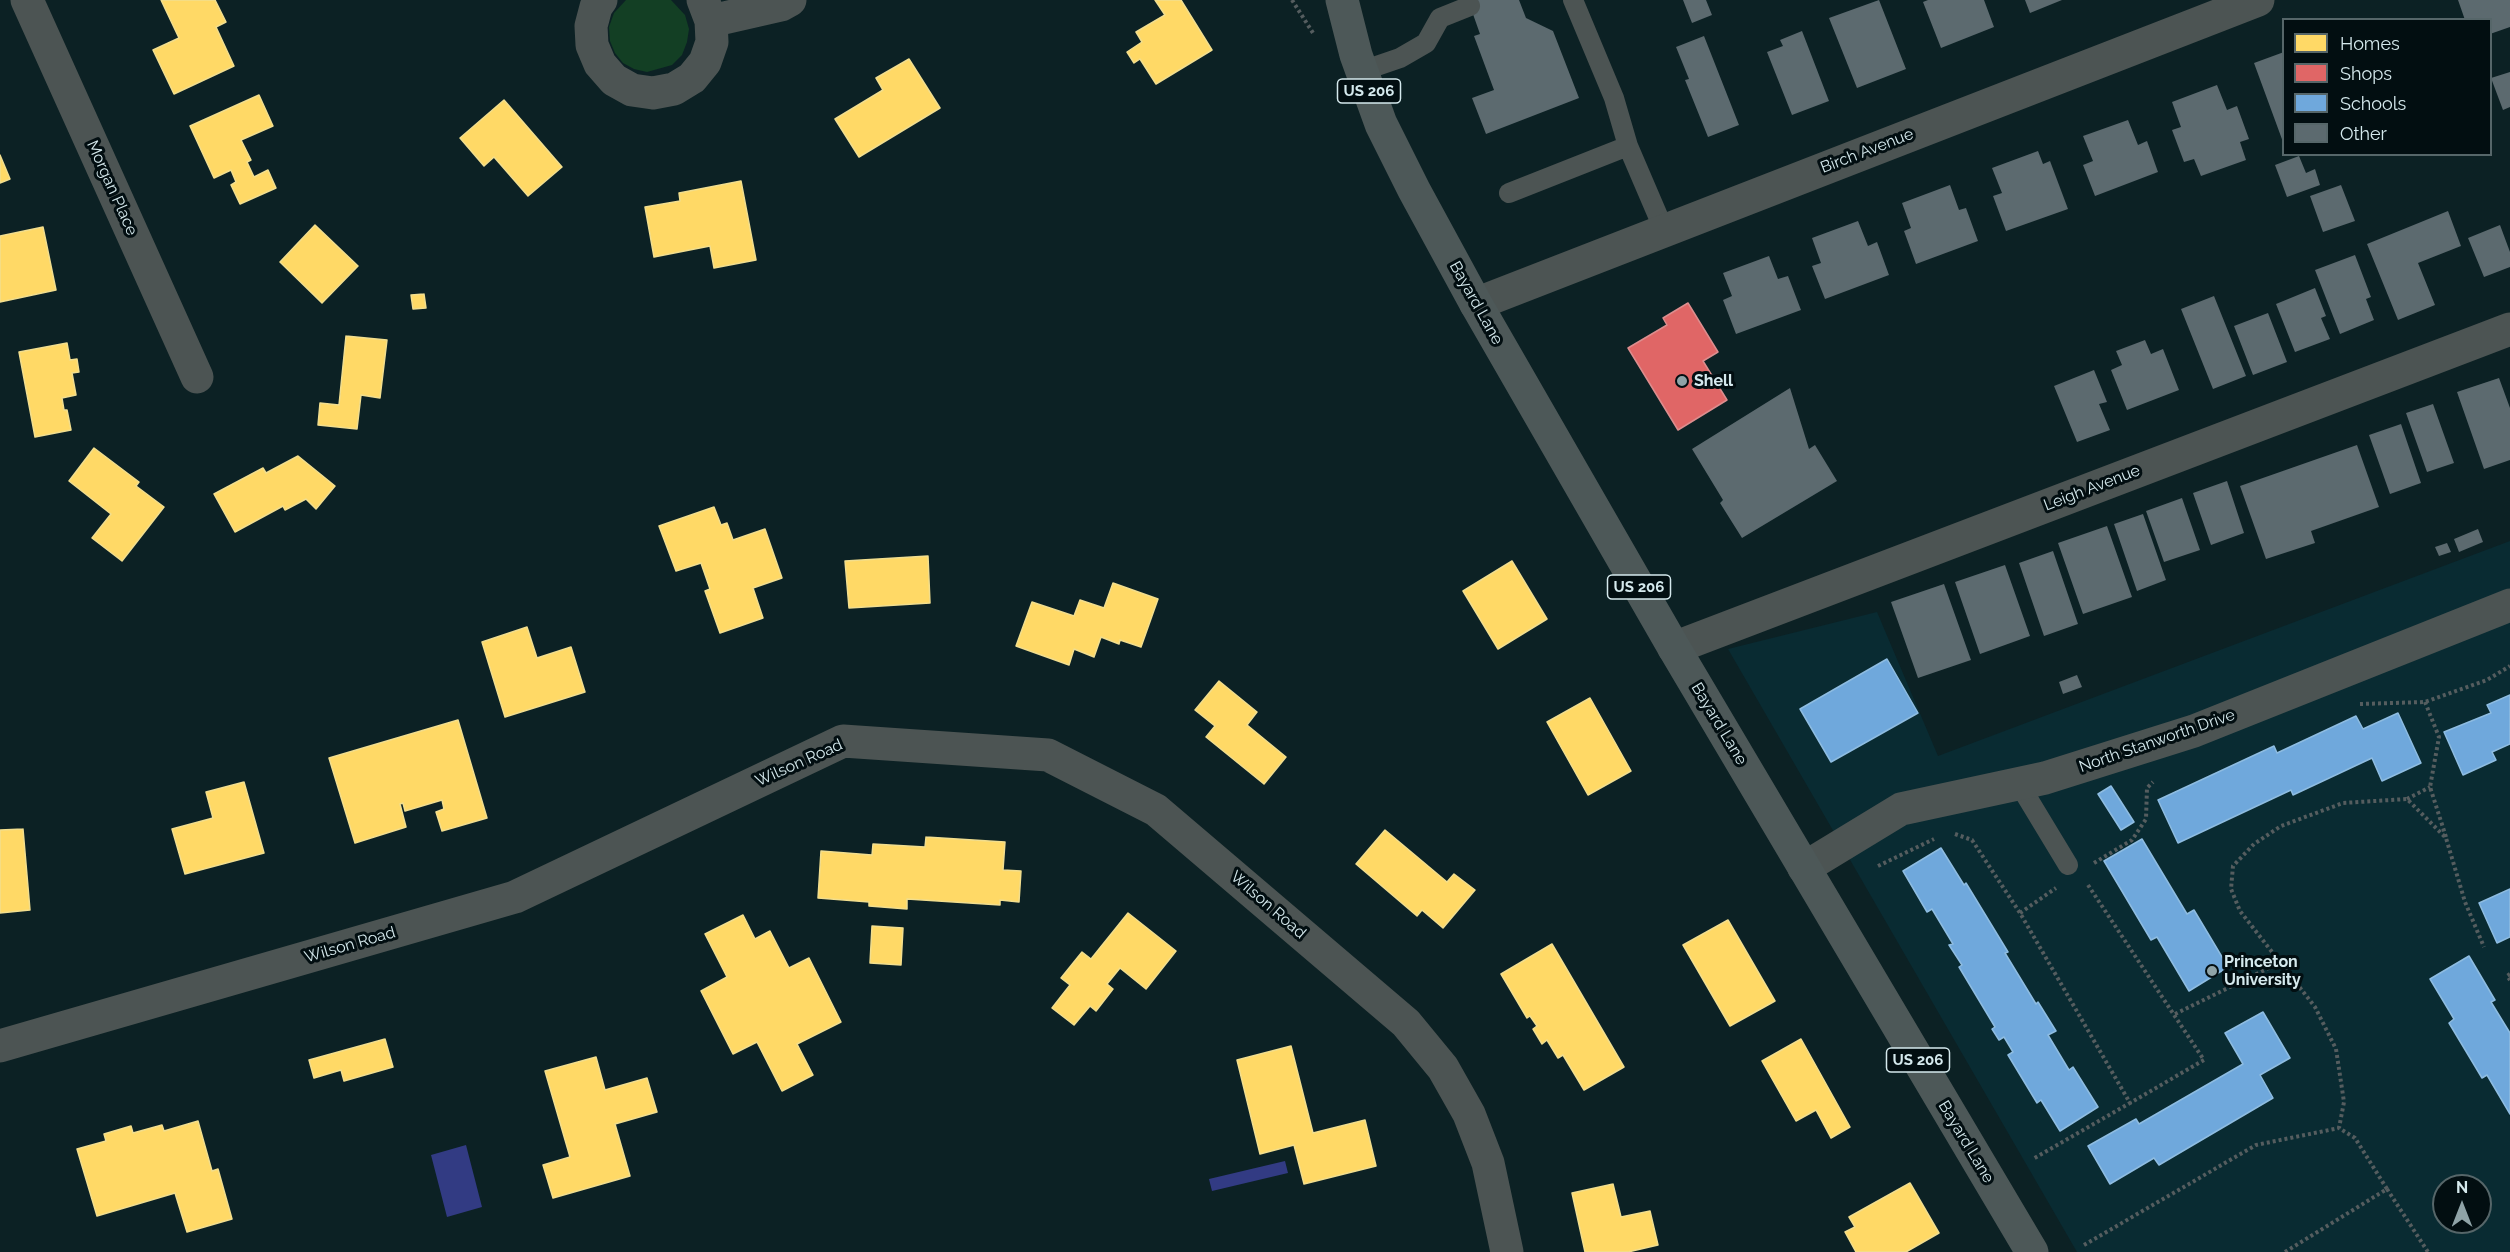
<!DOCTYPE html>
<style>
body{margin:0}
#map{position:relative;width:2510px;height:1252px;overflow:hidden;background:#0c2124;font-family:Raleway,sans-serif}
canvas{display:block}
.legend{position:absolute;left:2282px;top:18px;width:210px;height:138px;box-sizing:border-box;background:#020e11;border:2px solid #566669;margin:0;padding:8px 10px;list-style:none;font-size:18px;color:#d5e9ed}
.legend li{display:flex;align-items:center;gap:12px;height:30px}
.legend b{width:30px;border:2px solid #566669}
.north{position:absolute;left:2432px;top:1174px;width:60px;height:60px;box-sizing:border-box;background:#020e11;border:2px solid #566669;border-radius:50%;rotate:0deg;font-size:16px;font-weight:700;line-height:24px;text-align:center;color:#d5e9ed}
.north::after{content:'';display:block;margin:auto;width:21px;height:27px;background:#8fa3a7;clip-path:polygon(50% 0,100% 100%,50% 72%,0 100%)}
</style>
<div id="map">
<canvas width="2510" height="1252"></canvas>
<ul class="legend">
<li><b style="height:16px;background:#ffd966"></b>Homes</li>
<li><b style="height:16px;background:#e06666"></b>Shops</li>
<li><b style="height:16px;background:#6fa8dc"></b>Schools</li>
<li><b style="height:16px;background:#5c6a6f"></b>Other</li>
</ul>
<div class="north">N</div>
</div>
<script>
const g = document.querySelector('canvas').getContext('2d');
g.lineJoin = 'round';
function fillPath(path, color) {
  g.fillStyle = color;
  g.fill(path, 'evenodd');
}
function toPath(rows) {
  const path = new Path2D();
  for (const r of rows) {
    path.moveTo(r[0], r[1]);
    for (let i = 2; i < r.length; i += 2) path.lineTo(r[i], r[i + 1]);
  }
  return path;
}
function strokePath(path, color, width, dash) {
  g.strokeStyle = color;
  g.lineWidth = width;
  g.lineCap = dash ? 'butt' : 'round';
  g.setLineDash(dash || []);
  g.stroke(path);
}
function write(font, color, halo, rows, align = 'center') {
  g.font = font + ' Raleway,sans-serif';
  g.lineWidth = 6;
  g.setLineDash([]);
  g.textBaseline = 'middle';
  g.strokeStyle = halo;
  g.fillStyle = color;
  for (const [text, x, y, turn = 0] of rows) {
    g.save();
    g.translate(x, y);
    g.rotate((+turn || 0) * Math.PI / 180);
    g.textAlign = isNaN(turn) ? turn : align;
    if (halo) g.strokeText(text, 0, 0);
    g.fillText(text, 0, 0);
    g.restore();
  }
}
const built = toPath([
 [2510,541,2510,1252,2077,1252,1728,649,1877,612,1938,756],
 [2444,1186,2480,1186,2480,1222,2444,1222]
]);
const green = toPath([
 [626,0,671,0,685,15,689,29,687,42,682,55,672,65,647,72,634,69,623,63,615,53,610,41,609,27,614,13]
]);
const water = toPath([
 [466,1145,482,1207,447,1217,431,1155],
 [1285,1161,1288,1173,1212,1191,1209,1179]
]);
const homes = toPath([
 [161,0,215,0,226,22,216,27,234,66,174,94,153,50,179,38,161,0],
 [1155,0,1181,0,1212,50,1156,84,1140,59,1134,63,1127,52,1142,42,1136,32,1165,15,1155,0],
 [909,59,940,108,859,157,835,119,883,90,876,78,909,59],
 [259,95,273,126,241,140,251,160,247,162,254,177,268,170,276,188,240,204,231,185,236,182,231,170,214,178,190,126,259,95],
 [504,100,562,167,528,196,494,157,484,166,460,138,504,100],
 [0,155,10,179,0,183,0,155],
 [741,181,756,260,714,268,710,246,654,257,645,207,680,201,679,193,741,181],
 [315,225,358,266,322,303,280,262,315,225],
 [43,227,56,290,0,302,0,236,43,227],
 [424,294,426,308,413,309,411,295,424,294],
 [346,336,387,340,380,398,361,395,357,429,318,425,320,403,339,405,346,336],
 [67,343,70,360,77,359,79,372,72,373,76,395,62,398,64,410,67,410,71,430,35,437,19,352,67,343],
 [94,448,139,482,136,486,164,507,122,561,92,538,111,514,69,481,94,448],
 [298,456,335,486,316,509,306,499,285,510,283,506,235,532,214,494,263,468,266,473,298,456],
 [714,507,721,525,727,523,733,540,765,529,782,578,753,588,763,618,720,633,705,591,710,589,701,563,676,571,659,526,714,507],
 [928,556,930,603,849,608,845,561,928,556],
 [1512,561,1547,619,1498,649,1463,591,1512,561],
 [1113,583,1158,599,1141,647,1120,640,1119,644,1101,637,1094,657,1074,649,1069,665,1016,646,1032,602,1074,616,1080,600,1104,608,1113,583],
 [527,627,537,658,571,647,585,692,505,717,482,642,527,627],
 [1219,681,1257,712,1247,725,1286,757,1264,784,1206,737,1215,726,1195,710,1219,681],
 [1590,698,1631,771,1588,795,1547,722,1590,698],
 [458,720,487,818,442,831,436,812,444,809,442,800,405,811,403,803,400,804,406,827,355,843,329,758,458,720],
 [244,782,264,853,185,874,172,829,213,818,206,792,244,782],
 [23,829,30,910,0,913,0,830,23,829],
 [1385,830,1447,882,1454,874,1475,890,1443,928,1422,910,1417,916,1356,864,1385,830],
 [926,837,1005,842,1003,870,1021,871,1019,902,1000,900,1000,905,907,899,907,909,869,906,869,902,818,898,821,851,872,855,873,844,925,847,926,837],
 [1128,913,1176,951,1146,989,1120,968,1107,984,1113,989,1096,1011,1090,1006,1074,1025,1052,1008,1070,985,1061,978,1082,952,1091,959,1128,913],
 [743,915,755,939,770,931,789,968,809,958,841,1022,797,1044,813,1075,782,1091,757,1042,733,1054,701,991,727,977,705,934,743,915],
 [1728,920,1775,1001,1730,1026,1683,945,1728,920],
 [872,926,903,928,901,965,870,963,872,926],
 [1552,944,1624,1067,1584,1090,1563,1055,1558,1058,1547,1040,1542,1044,1533,1029,1537,1026,1530,1016,1527,1018,1501,974,1552,944],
 [385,1039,393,1067,344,1081,341,1070,314,1078,309,1060,385,1039],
 [1801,1039,1850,1127,1831,1138,1816,1110,1796,1121,1762,1061,1801,1039],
 [1291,1046,1313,1133,1365,1120,1376,1166,1304,1184,1294,1145,1260,1154,1237,1060,1291,1046],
 [596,1057,605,1090,647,1078,657,1112,615,1124,630,1176,553,1198,543,1165,570,1157,545,1071,596,1057],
 [198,1121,212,1171,218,1169,232,1219,187,1232,175,1193,97,1216,77,1149,106,1141,104,1134,131,1126,133,1133,162,1125,164,1131,198,1121],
 [1910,1183,1939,1233,1906,1252,1856,1252,1845,1232,1855,1227,1849,1217,1910,1183],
 [1613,1184,1621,1217,1650,1211,1658,1245,1628,1252,1585,1252,1572,1193,1613,1184]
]);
const shops = toPath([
 [1688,303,1718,352,1703,361,1727,400,1678,430,1628,348,1667,325,1663,318,1688,303]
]);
const schools = toPath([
 [1887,659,1918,713,1831,762,1800,709,1887,659],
 [2510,695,2510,744,2492,752,2496,760,2463,775,2444,732,2491,713,2487,705,2510,695],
 [2398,713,2421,763,2382,781,2372,758,2293,795,2291,790,2178,843,2158,800,2274,746,2277,753,2356,716,2363,729,2398,713],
 [2111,786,2134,822,2121,830,2098,794,2111,786],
 [2142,839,2187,914,2194,910,2228,967,2189,991,2157,937,2151,940,2104,861,2142,839],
 [1941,848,1964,885,1966,883,2008,952,2005,953,2036,1004,2038,1002,2056,1031,2048,1035,2069,1070,2073,1067,2098,1107,2060,1131,2041,1100,2037,1103,2008,1055,2013,1052,2004,1037,1999,1040,1992,1029,1995,1027,1959,967,1962,965,1949,945,1953,944,1932,909,1927,912,1903,871,1941,848],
 [2510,889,2510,937,2497,943,2479,903,2510,889],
 [2469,956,2495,1000,2491,1002,2510,1033,2510,1114,2487,1075,2482,1078,2449,1023,2454,1019,2430,979,2469,956],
 [2263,1012,2290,1058,2260,1075,2273,1098,2159,1165,2154,1158,2110,1184,2088,1146,2136,1119,2139,1124,2243,1064,2225,1033,2263,1012]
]);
const building = toPath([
 [1468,0,1519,0,1526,18,1553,31,1579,98,1486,134,1472,98,1494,90,1474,36,1480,34],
 [1683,0,1706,0,1712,15,1692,23],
 [1879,0,1906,69,1857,88,1829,18],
 [1928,0,1984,0,1994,27,1941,48,1923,2],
 [2025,0,2062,0,2030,13],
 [2458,0,2510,0,2510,27,2490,34,2490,20,2465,20],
 [1802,31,1829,101,1792,115,1767,52,1783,46,1780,40],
 [1704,36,1739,125,1708,137,1685,80,1689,79,1676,47],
 [2284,52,2284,142,2283,142,2254,63],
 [2510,72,2510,107,2503,110,2491,78],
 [2217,85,2227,110,2237,106,2249,139,2240,142,2246,160,2201,176,2194,159,2184,162,2172,130,2181,127,2172,102],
 [2128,120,2138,145,2147,141,2158,172,2095,196,2083,165,2093,161,2083,136],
 [2038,151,2043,164,2050,161,2068,209,2006,231,1993,196,2002,193,1992,168],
 [2299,156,2306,173,2315,169,2320,185,2287,197,2275,165],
 [1950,185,1959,210,1966,208,1978,241,1916,264,1904,231,1911,228,1902,203],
 [2341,185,2355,221,2323,232,2310,196],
 [2448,211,2461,246,2418,263,2435,305,2398,320,2367,244],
 [1858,221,1868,246,1877,242,1889,275,1825,299,1812,266,1821,263,1812,238],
 [2500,225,2510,252,2510,267,2484,277,2468,238],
 [2355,255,2371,297,2366,299,2374,320,2340,334,2315,270],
 [1769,256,1778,279,1788,276,1801,310,1736,334,1723,300,1732,296,1723,273],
 [2315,288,2326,316,2321,318,2330,339,2295,352,2276,304],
 [2214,296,2246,376,2213,389,2181,309],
 [2268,313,2287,362,2253,375,2234,326],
 [2145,340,2151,354,2163,349,2179,390,2127,410,2111,370,2122,365,2116,351],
 [2094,370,2107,402,2099,404,2110,430,2077,442,2054,386],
 [2499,378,2510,408,2510,460,2484,469,2457,392],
 [1790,388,1809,449,1815,445,1837,481,1742,538,1720,503,1723,500,1692,449],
 [2433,404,2454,463,2427,472,2406,413],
 [2401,424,2421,483,2390,494,2369,435],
 [2357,445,2379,507,2311,531,2315,543,2266,559,2240,486],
 [2227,481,2244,533,2211,545,2193,493],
 [2182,498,2200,550,2164,562,2146,511],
 [2143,514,2166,580,2137,591,2114,524],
 [2107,526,2132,597,2083,614,2058,543],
 [2478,529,2483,542,2459,552,2454,539],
 [2447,543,2451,552,2439,556,2435,547],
 [2053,551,2078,624,2044,636,2019,563],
 [2005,565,2030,636,1980,654,1955,582],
 [1944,584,1971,660,1918,678,1891,602],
 [2077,675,2082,687,2063,694,2059,682]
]);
const path = toPath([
 [1292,0,1313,33],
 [2425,702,2439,737,2430,787,2446,837],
 [2360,704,2425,702,2487,680,2510,666],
 [2407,799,2430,787],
 [1955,834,1972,840,2020,913,2130,1103,2033,1159],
 [2094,863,2132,840,2146,819,2147,788,2153,782],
 [1878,866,1934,839],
 [2088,885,2204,1060,2130,1103],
 [2020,913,2056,888],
 [2510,974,2507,976,2510,980],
 [2175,1014,2281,962],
 [2387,1189,2428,1252],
 [2084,1245,2256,1145,2339,1128],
 [2285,1252,2387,1189,2355,1138,2339,1128,2344,1102,2336,1049,2315,1007,2240,911,2231,889,2233,866,2254,844,2281,826,2343,803,2407,799,2446,838,2465,902,2484,947]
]);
const lane = toPath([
 [1573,0,1614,98,1628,146],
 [1362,71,1400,58,1426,43,1440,18,1470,6],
 [1509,193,1628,146,1664,230],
 [2019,784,2068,865]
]);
const street = toPath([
 [27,0,197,377],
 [601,0,596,7,591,26,592,45,600,64,614,80,632,90,653,93,674,89,692,78,705,62,712,42,711,21,703,0],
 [711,21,781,5,790,0],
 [1476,304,2258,0],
 [1674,648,2510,329],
 [1804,868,1901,809,2045,778,2194,731,2510,605],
 [0,1046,515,897,843,741,1048,755,1156,810,1406,1023,1443,1068,1469,1114,1488,1163,1507,1252]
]);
const highway = toPath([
 [1342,0,1356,55,1381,124,1414,190,1476,304,1674,648,2032,1252]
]);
const markers = [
 [1682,381,6,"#8fa3a7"],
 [2212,971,6,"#8fa3a7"]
];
const shields = [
 [1369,91,63],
 [1639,587,63],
 [1918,1060,63]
];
const shieldNames = [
 ["US 206",1369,91],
 ["US 206",1639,587],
 ["US 206",1918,1060]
];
const streetNames = [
 ["Birch Avenue",1867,151,-21],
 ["Morgan Place",112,188,66],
 ["Bayard Lane",1476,303,61],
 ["Leigh Avenue",2092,488,-21],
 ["Bayard Lane",1719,724,59],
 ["North Stanworth Drive",2157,741,-19],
 ["Wilson Road",799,763,-24],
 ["Wilson Road",1268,905,41],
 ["Wilson Road",350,945,-16],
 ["Bayard Lane",1966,1142,59]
];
const poiNames = [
 ["Shell",1694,381],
 ["Princeton",2224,962],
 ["University",2224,980]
];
fillPath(built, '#092b32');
fillPath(green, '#133f24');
fillPath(water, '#323b83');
fillPath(homes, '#ffd966');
strokePath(homes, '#f2de8e', 1.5);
fillPath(shops, '#e06666');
strokePath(shops, '#dd8d8e', 1.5);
fillPath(schools, '#6fa8dc');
strokePath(schools, '#8ebce1', 1.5);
fillPath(building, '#5c6a6f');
strokePath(path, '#555d5f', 4, [3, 3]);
strokePath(lane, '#4c5453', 20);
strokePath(street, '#4c5453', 33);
strokePath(highway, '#4d5858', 33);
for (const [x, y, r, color] of markers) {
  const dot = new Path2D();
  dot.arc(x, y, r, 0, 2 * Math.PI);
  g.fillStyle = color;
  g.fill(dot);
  strokePath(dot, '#020e11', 2);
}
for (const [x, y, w] of shields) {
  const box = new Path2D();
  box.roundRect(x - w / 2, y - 12, w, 24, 4.5);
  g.fillStyle = '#020e11';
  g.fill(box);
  strokePath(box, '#d5e9ed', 1.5);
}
write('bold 15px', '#d5e9ed', null, shieldNames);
write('16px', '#d5e9ed', '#020e11', streetNames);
write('bold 16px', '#d5e9ed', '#020e11', poiNames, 'left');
</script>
